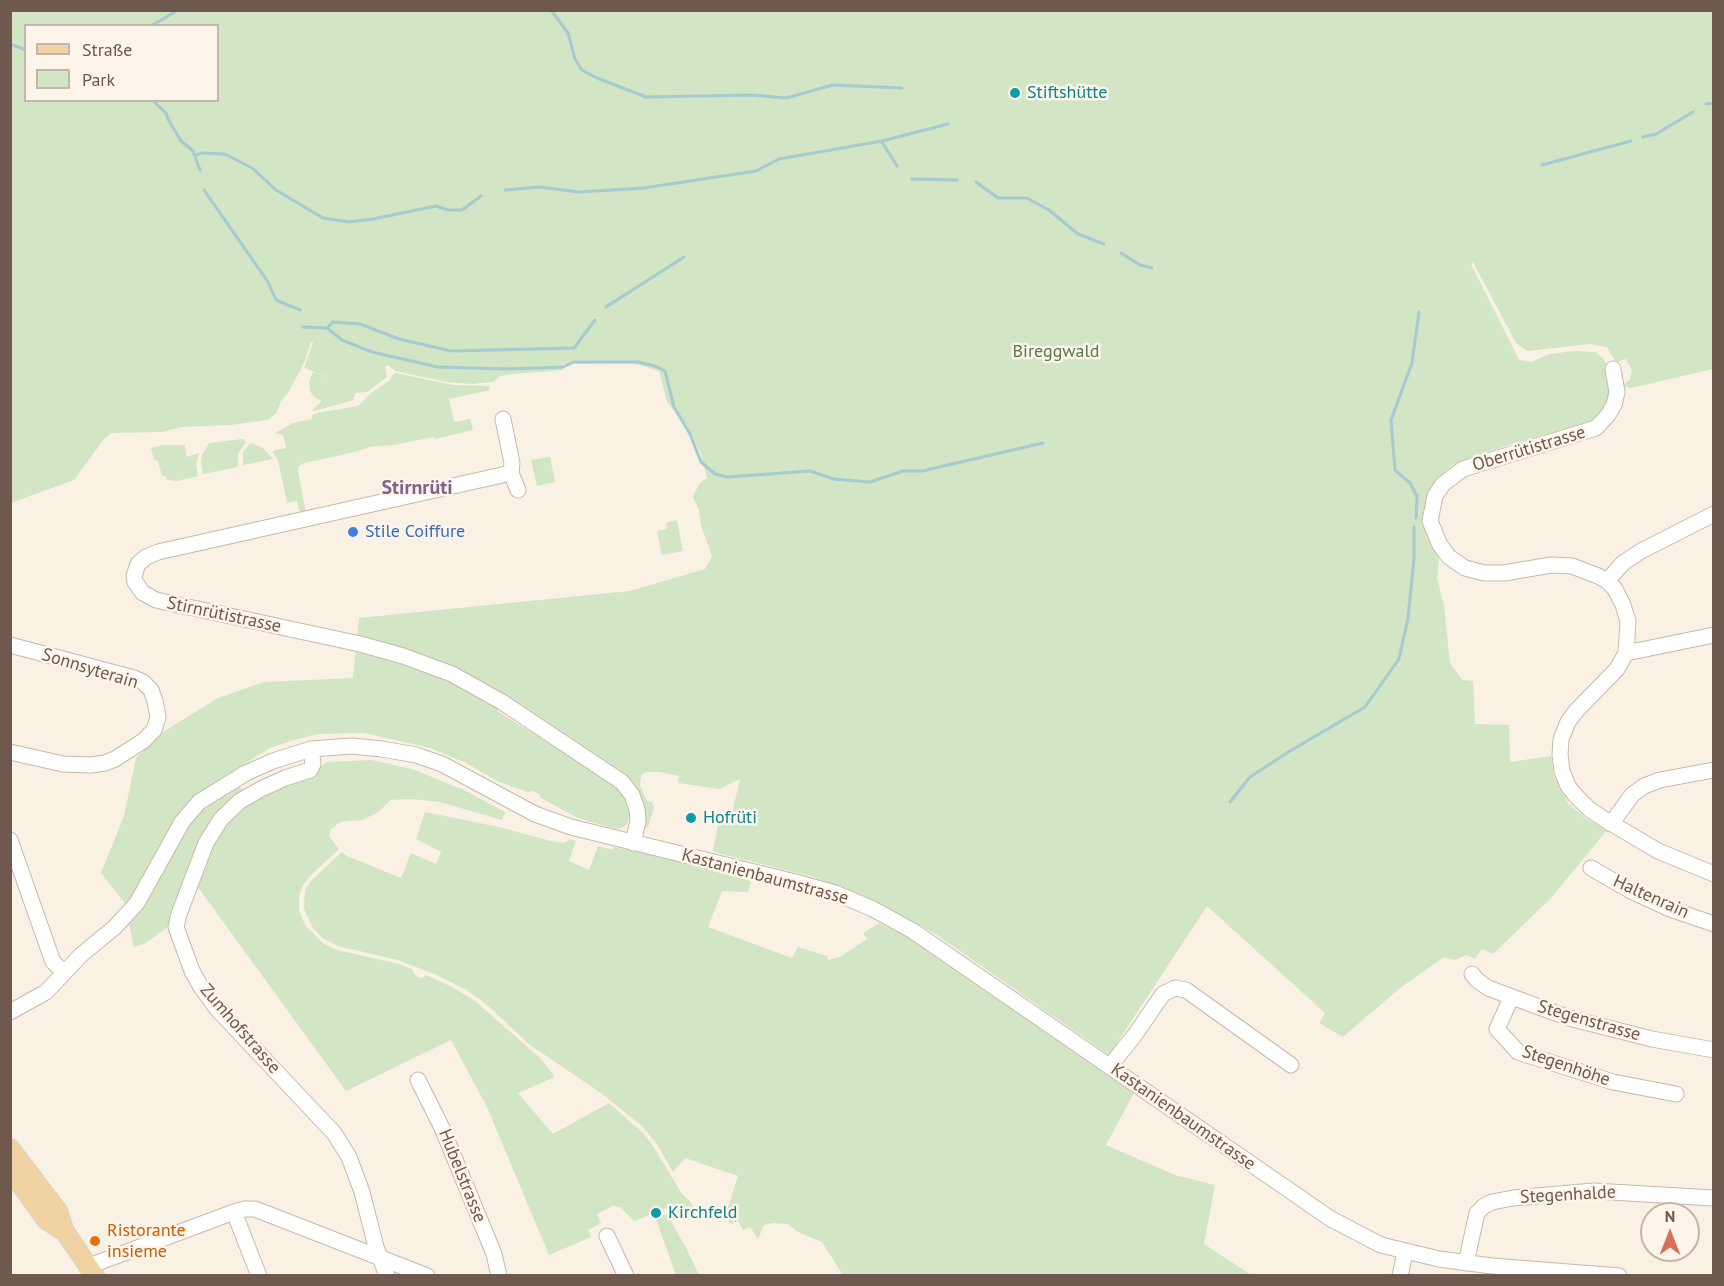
<!DOCTYPE html>
<meta charset="utf-8">
<style>
body{margin:0}
#map{position:relative;width:1724px;height:1286px;overflow:hidden;background:#f9f1e4;font-family:"PT Sans",sans-serif}
canvas{display:block}
.frame{position:absolute;inset:0;border:12px solid #6f584d;pointer-events:none}
.legend{position:absolute;left:24px;top:24px;width:195px;height:78px;box-sizing:border-box;background:#fdf5ea;border:2px solid #c4b6ab;margin:0;padding:8px 10px;list-style:none;font-size:18px;color:#6f584d}
.legend li{display:flex;align-items:center;gap:12px;height:30px}
.legend b{width:30px;border:2px solid #c4b6ab}
.north{position:absolute;left:1640px;top:1202px;width:60px;height:60px;box-sizing:border-box;background:#fdf5ea;border:2px solid #c4b6ab;border-radius:50%;rotate:0deg;font-size:16px;font-weight:700;line-height:24px;text-align:center;color:#6f584d}
.north::after{content:'';display:block;margin:auto;width:21px;height:27px;background:#d67056;clip-path:polygon(50% 0,100% 100%,50% 72%,0 100%)}
</style>
<div id="map">
<canvas width="1724" height="1286"></canvas>
<div class="frame"></div>
<ul class="legend">
<li><b style="height:8px;background:#f1d3a3"></b>Straße</li>
<li><b style="height:16px;background:#d2e5c4"></b>Park</li>
</ul>
<div class="north">N</div>
</div>
<script>
const g = document.querySelector('canvas').getContext('2d');
g.lineJoin = 'round';
function fillPath(path, color) {
  g.fillStyle = color;
  g.fill(path, 'evenodd');
}
function toPath(rows) {
  const path = new Path2D();
  for (const r of rows) {
    path.moveTo(r[0], r[1]);
    for (let i = 2; i < r.length; i += 2) path.lineTo(r[i], r[i + 1]);
  }
  return path;
}
function strokePath(path, color, width, dash) {
  g.strokeStyle = color;
  g.lineWidth = width;
  g.lineCap = dash ? 'butt' : 'round';
  g.setLineDash(dash || []);
  g.stroke(path);
}
function write(font, color, halo, rows, align = 'center') {
  g.font = font + ' "PT Sans",sans-serif';
  g.lineWidth = 5;
  g.setLineDash([]);
  g.textBaseline = 'middle';
  g.strokeStyle = halo;
  g.fillStyle = color;
  for (const [text, x, y, turn = 0] of rows) {
    g.save();
    g.translate(x, y);
    g.rotate((+turn || 0) * Math.PI / 180);
    g.textAlign = isNaN(turn) ? turn : align;
    if (halo) g.strokeText(text, 0, 0);
    g.fillText(text, 0, 0);
    g.restore();
  }
}
const green = toPath([
 [11,11,1713,11,1713,369,1631,388,1624,387,1624,384,1630,380,1632,370,1626,359,1616,362,1607,347,1590,344,1527,351,1516,343,1473,262,1471,264,1519,360,1531,362,1550,354,1573,351,1595,352,1602,357,1606,363,1610,383,1609,398,1605,408,1592,422,1586,426,1515,443,1456,463,1444,472,1436,483,1426,528,1429,540,1439,559,1437,578,1444,606,1450,663,1462,680,1473,681,1475,724,1509,725,1510,762,1551,756,1554,776,1568,803,1585,818,1607,830,1551,898,1493,954,1482,949,1475,959,1466,955,1455,960,1444,957,1400,988,1343,1037,1319,1023,1325,1013,1207,906,1109,1055,937,935,882,904,813,877,714,852,713,851,719,820,730,822,740,779,720,789,678,783,679,776,659,772,646,772,641,775,640,786,647,801,652,802,654,808,648,827,645,828,643,811,638,796,504,700,497,711,613,783,624,797,629,807,630,815,627,824,622,828,616,829,578,818,541,798,539,794,532,791,528,792,499,782,466,763,430,748,364,733,318,734,293,740,270,748,222,778,243,789,246,793,232,802,170,925,146,943,134,947,124,902,101,873,124,816,136,758,163,732,218,698,264,682,353,678,359,618,630,591,705,569,712,556,701,525,699,510,693,497,699,484,707,478,701,454,686,424,667,402,659,371,632,363,563,364,563,370,513,374,500,376,493,382,471,384,448,382,418,376,396,371,387,365,385,367,387,377,367,392,356,393,354,396,354,400,314,411,312,410,322,401,314,397,310,391,309,383,313,372,334,379,304,368,313,343,311,341,304,363,288,393,281,401,276,414,267,420,230,425,182,427,162,432,111,433,104,439,74,480,11,503],
 [26,26,218,26,218,100,26,100],
 [396,373,453,385,489,386,490,390,449,399,454,422,470,419,473,430,435,439,434,437,394,445,370,447,355,452,304,463,299,466,298,471,306,513,301,515,297,501,287,503,278,460,272,451,286,448,283,435,275,433,293,423,312,419,312,415,317,413,358,406,371,393,390,380,393,374],
 [243,439,246,442,238,454,238,467,203,474,201,463,202,455,209,443],
 [251,443,263,448,273,459,243,465,243,452],
 [162,445,185,445,186,457,199,453,196,464,198,476,177,481,167,480,165,476,162,476,158,461,154,460,151,448],
 [550,457,555,482,537,486,531,460],
 [677,520,683,551,662,555,657,531,667,529,666,523],
 [372,760,412,769,464,790,505,812,502,820,440,802,410,799,391,800,377,813,362,820,346,821,339,823,330,830,329,836,339,849,310,876,303,885,299,896,299,910,305,925,324,944,337,950,395,963,412,969,416,976,422,978,426,975,452,987,475,1001,539,1057,554,1075,553,1078,518,1093,553,1134,609,1103,643,1133,653,1146,682,1194,690,1201,696,1213,677,1221,669,1207,634,1221,620,1207,613,1206,597,1214,601,1223,588,1230,591,1237,549,1255,487,1107,451,1040,346,1091,200,890,193,885,220,827,236,810,274,787,315,773,320,767,327,762],
 [425,812,499,827,551,841,564,843,570,839,576,841,569,861,589,870,598,846,613,850,614,847,626,850,629,848,752,879,748,892,722,891,708,927,792,958,798,947,827,956,828,960,840,957,867,939,863,933,879,923,917,942,1134,1093,1106,1145,1175,1175,1215,1185,1204,1244,1251,1275,842,1275,841,1272,822,1242,798,1232,788,1224,772,1223,764,1225,758,1239,750,1227,743,1230,738,1221,730,1224,726,1214,738,1176,685,1158,673,1172,657,1144,642,1126,601,1093,530,1045,486,1004,465,989,437,975,398,960,338,946,324,939,313,928,304,909,305,890,312,880,342,852,347,856,401,878,411,853,436,864,441,852,416,839],
 [667,1214,686,1248,699,1275,676,1275,656,1219]
]);
const stream = toPath([
 [551,10,568,33,575,59,582,70,597,78,646,97,752,95,786,98,833,85,902,88],
 [1212,10,1217,10],
 [151,26,178,10],
 [10,44,26,50],
 [152,100,166,113,169,121,181,141,193,151,200,170],
 [1706,104,1714,103],
 [1643,137,1656,134,1693,112],
 [882,142,897,166],
 [195,156,201,153,225,154,252,168,276,190,323,218,349,222,373,219,436,206,448,210,462,210,481,196],
 [1542,165,1631,141],
 [912,179,957,180],
 [976,182,998,198,1027,198,1049,210,1078,234,1104,244],
 [204,190,268,282,276,300,300,310],
 [505,190,539,187,579,192,644,188,756,171,779,159,882,141,948,124],
 [1121,253,1140,265,1152,268],
 [606,307,684,257],
 [303,327,327,328,342,340,372,352,438,367,506,369,563,367,574,362,638,362,655,366,665,371,674,407,690,434,701,462,715,474,727,477,810,471,834,479,870,482,903,471,922,471,1043,443],
 [327,328,333,322,360,324,399,339,451,351,574,348,595,320],
 [1416,518,1417,496,1410,483,1395,470,1391,420,1412,363,1419,312],
 [1230,802,1250,777,1290,751,1365,707,1399,659,1408,618,1414,559,1414,527]
]);
const minor = toPath([
 [1613,369,1617,392,1614,405,1608,415,1596,428,1463,469,1443,484,1435,496,1430,521,1440,545,1449,557,1465,568,1484,573,1504,573,1551,565,1572,566,1598,576,1607,581,1615,589,1623,605,1628,621,1626,653,1617,669,1576,711,1568,722,1561,739,1560,755,1562,771,1568,786,1575,795,1589,809,1604,819,1658,851,1714,874],
 [503,419,512,463,511,473],
 [518,490,511,473,158,552,146,557,138,564,134,576,135,582,143,593,156,600,360,644,403,656,452,674,502,702,622,782,632,795,637,809,638,821,633,843],
 [1607,581,1623,563,1641,551,1714,514],
 [10,645,134,678,143,682,151,690,155,701,158,717,154,730,143,741,115,759,105,763,91,765,63,764,10,752],
 [1626,653,1714,635],
 [311,749,313,764,310,770,285,778,261,789,240,801,221,819,206,843,179,914,176,927,192,971,201,987,217,1009,334,1133,349,1157,362,1192,376,1247,387,1276],
 [1611,824,1632,795,1644,786,1660,780,1714,770],
 [10,840,53,962,64,972],
 [1591,868,1631,891,1670,909,1714,924],
 [1472,974,1477,980,1488,988,1569,1018,1652,1039,1714,1050],
 [1511,998,1497,1029,1518,1052,1613,1082,1676,1094],
 [10,1012,46,992,81,955,115,927,137,903,182,822,199,802,246,773,273,761,311,749,352,746,382,749,416,755,442,764,535,814,571,827,799,883,835,893,873,909,913,931,1331,1219,1381,1245,1439,1259,1492,1266,1619,1276],
 [1110,1066,1134,1036,1163,994,1175,988,1186,990,1291,1065],
 [418,1080,442,1128,494,1254,499,1276],
 [234,1212,259,1276],
 [607,1236,626,1276],
 [1466,1263,1477,1213,1484,1206,1492,1202,1513,1198,1594,1191,1714,1198],
 [89,1266,234,1212,245,1209,255,1209,427,1276],
 [1400,1276,1405,1252]
]);
const major = toPath([
 [10,1148,58,1211,65,1232,95,1276],
 [10,1170,46,1220,65,1232]
]);
const markers = [
 [1015,93,6,"#0f9aa8"],
 [353,532,6,"#3f7fe0"],
 [691,818,6,"#0f9aa8"],
 [656,1213,6,"#0f9aa8"],
 [95,1241,6,"#e8710a"]
];
const cultureNames = [
 ["Stiftshütte",1027,93],
 ["Hofrüti",703,818],
 ["Kirchfeld",668,1213]
];
const parkNames = [
 ["Bireggwald",1056,352]
];
const streetNames = [
 ["Oberrütistrasse",1529,449,-17],
 ["Stirnrütistrasse",224,615,12],
 ["Sonnsyterain",90,669,17],
 ["Kastanienbaumstrasse",765,877,15],
 ["Haltenrain",1651,897,24],
 ["Stegenstrasse",1589,1021,16],
 ["Zumhofstrasse",240,1029,49],
 ["Stegenhöhe",1566,1066,19],
 ["Kastanienbaumstrasse",1183,1117,35],
 ["Hubelstrasse",462,1176,68],
 ["Stegenhalde",1568,1195,-3]
];
const shopNames = [
 ["Stile Coiffure",365,532]
];
const foodNames = [
 ["Ristorante",107,1231],
 ["insieme",107,1252]
];
const neighbourhoodNames = [
 ["Stirnrüti",417,488]
];
fillPath(green, '#d2e5c4');
strokePath(stream, '#a3cbd1', 3);
strokePath(minor, '#c9b8ac', 17);
strokePath(major, '#d7d0cd', 20);
strokePath(minor, '#fff', 15);
strokePath(major, '#f1d3a3', 18);
for (const [x, y, r, color] of markers) {
  const dot = new Path2D();
  dot.arc(x, y, r, 0, 2 * Math.PI);
  g.fillStyle = color;
  g.fill(dot);
  strokePath(dot, '#fdf5ea', 2);
}
write('18px', '#0d838f', '#fdf5ea', cultureNames, 'left');
write('18px', '#587949', '#fdf5ea', parkNames);
write('18px', '#6f584d', '#fdf5ea', streetNames);
write('18px', '#366cbe', '#fdf5ea', shopNames, 'left');
write('18px', '#c56008', '#fdf5ea', foodNames, 'left');
write('bold 20px', '#7d658c', '#fdf5ea', neighbourhoodNames);
</script>
